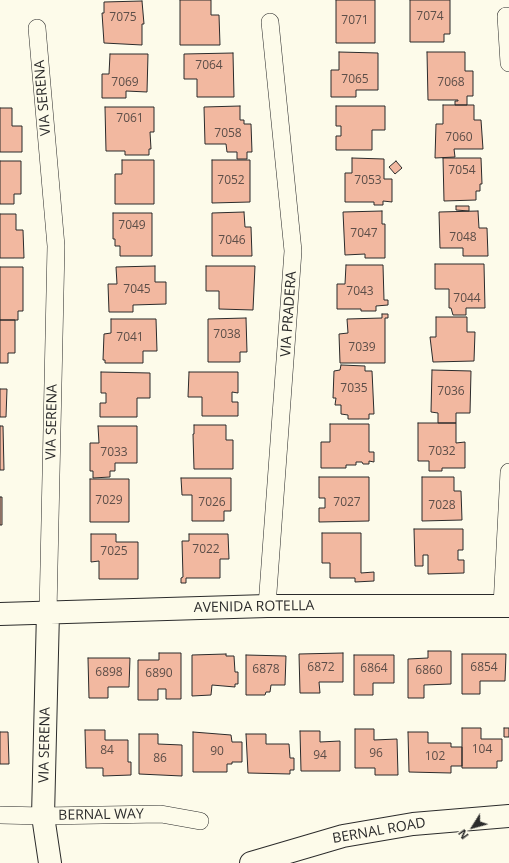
<!DOCTYPE html>
<style>
body{margin:0}
#map{position:relative;width:509px;height:863px;overflow:hidden;background:#fdfbea;font-family:"Open Sans",sans-serif}
canvas{display:block}
.north{position:absolute;left:453px;top:807px;width:40px;height:40px;-webkit-text-stroke:3px #fdfbea;paint-order:stroke;rotate:233deg;font-size:11px;font-weight:700;line-height:16px;text-align:center;color:#2b2b2b}
.north::after{content:'';display:block;margin:auto;width:14px;height:18px;background:#2b2b2b;clip-path:polygon(50% 0,100% 100%,50% 72%,0 100%)}
</style>
<div id="map">
<canvas width="509" height="863"></canvas>
<div class="north">N</div>
</div>
<script>
const g = document.querySelector('canvas').getContext('2d');
g.lineJoin = 'round';
function fillPath(path, color) {
  g.fillStyle = color;
  g.fill(path, 'evenodd');
}
function toPath(rows) {
  const path = new Path2D();
  for (const r of rows) {
    path.moveTo(r[0], r[1]);
    for (let i = 2; i < r.length; i += 2) path.lineTo(r[i], r[i + 1]);
  }
  return path;
}
function strokePath(path, color, width, dash) {
  g.strokeStyle = color;
  g.lineWidth = width;
  g.lineCap = dash ? 'butt' : 'round';
  g.setLineDash(dash || []);
  g.stroke(path);
}
function write(font, color, halo, rows, align = 'center') {
  g.font = font + ' "Open Sans",sans-serif';
  g.lineWidth = 3;
  g.setLineDash([]);
  g.textBaseline = 'middle';
  g.strokeStyle = halo;
  g.fillStyle = color;
  for (const [text, x, y, turn = 0] of rows) {
    g.save();
    g.translate(x, y);
    g.rotate((+turn || 0) * Math.PI / 180);
    g.textAlign = isNaN(turn) ? turn : align;
    if (halo) g.strokeText(text, 0, 0);
    g.fillText(text, 0, 0);
    g.restore();
  }
}
const building = toPath([
 [180,0,211,0,211,15,219,15,220,45,180,45,180,0],
 [336,0,375,0,375,43,336,43,336,0],
 [410,0,450,0,450,34,444,34,444,42,410,42,410,0],
 [142,1,144,24,142,24,142,45,104,43,102,13,104,13,104,2,142,1],
 [339,52,378,53,378,90,356,90,356,97,331,97,331,70,339,70,339,52],
 [427,52,465,52,465,71,473,71,473,96,467,96,467,105,455,105,455,101,458,101,458,100,428,100,427,52],
 [233,53,234,97,197,97,197,79,184,79,184,54,233,53],
 [110,54,148,54,147,92,126,91,126,98,102,98,102,74,109,74,110,54],
 [443,105,474,105,474,120,481,120,483,149,454,149,455,157,435,158,436,124,443,124,443,105],
 [240,106,240,120,244,120,244,124,251,124,252,152,247,152,247,159,237,159,237,152,227,152,226,144,205,144,204,107,240,106],
 [336,106,385,106,385,130,372,130,372,150,336,150,336,136,341,136,341,126,336,126,336,106],
 [105,107,154,107,154,132,150,132,151,149,149,149,149,155,125,155,125,151,106,151,105,107],
 [0,108,12,108,12,126,22,126,22,152,0,152,0,108],
 [352,158,384,159,384,179,392,179,392,202,383,201,383,205,374,205,374,202,345,202,345,173,352,173,352,158],
 [443,158,481,158,482,184,480,184,480,191,476,191,476,200,444,201,443,158],
 [122,160,154,160,154,204,115,204,115,174,122,174,122,160],
 [212,160,250,160,250,202,212,203,212,160],
 [0,161,21,161,21,194,14,194,14,204,0,204,0,161],
 [396,161,402,168,395,174,389,167,396,161],
 [456,206,469,206,469,211,456,210,456,206],
 [382,211,382,224,385,224,385,258,365,258,365,254,345,255,343,212,382,211],
 [478,211,479,228,487,228,488,256,463,256,463,248,440,248,439,212,478,211],
 [244,212,245,227,251,227,252,256,212,256,212,213,244,212],
 [113,213,152,213,152,256,120,256,120,246,115,246,115,239,113,239,113,213],
 [0,214,16,214,16,230,23,230,24,258,0,258,0,214],
 [435,264,484,264,485,308,466,308,466,315,453,315,451,308,449,308,449,289,435,289,435,264],
 [346,265,383,265,384,300,388,300,388,305,376,306,376,311,361,311,361,309,337,309,337,284,345,284,346,265],
 [155,266,155,282,166,282,166,304,133,305,133,312,109,312,108,284,117,284,116,267,155,266],
 [206,266,255,266,253,310,219,309,219,291,206,291,206,266],
 [0,267,23,267,23,311,18,311,18,320,0,320,0,267],
 [382,314,388,314,388,318,385,318,385,363,340,363,339,334,348,333,347,319,382,318,382,314],
 [436,317,467,317,467,332,475,332,474,361,433,362,430,337,436,337,436,317],
 [246,318,247,352,240,352,240,362,208,362,208,319,246,318],
 [111,319,156,319,157,351,143,351,143,363,105,363,105,360,103,360,104,334,111,333,111,319],
 [0,320,15,320,15,353,8,353,8,363,0,363,0,320],
 [341,365,365,366,365,371,372,371,374,414,369,414,369,419,348,419,348,415,341,414,341,405,335,405,336,398,333,398,334,371,340,370,341,365],
 [432,370,471,371,470,413,456,413,456,423,438,423,438,413,431,412,432,370],
 [101,372,150,373,150,398,137,398,137,417,100,417,100,403,106,403,106,393,101,393,101,372],
 [189,372,238,372,238,393,232,392,232,402,238,402,238,416,202,416,202,397,188,397,189,372],
 [0,389,7,389,6,417,0,417,0,389],
 [418,423,456,423,456,443,465,442,465,468,442,468,442,471,429,471,429,461,418,461,418,423],
 [330,424,369,424,369,452,374,452,374,462,369,461,369,464,363,464,362,462,356,462,356,465,346,465,346,468,321,468,321,442,330,442,330,424],
 [194,425,226,425,226,440,233,440,233,469,194,469,193,434,194,434,194,425],
 [0,426,3,426,4,470,0,470,0,426],
 [98,426,137,426,137,463,115,463,115,471,110,471,110,477,93,478,93,471,90,471,90,443,99,443,98,426],
 [319,477,369,477,369,521,319,522,319,508,325,508,325,498,319,498,319,477],
 [422,477,454,477,454,491,461,491,462,520,422,521,422,477],
 [181,478,231,478,231,511,224,511,224,521,192,521,192,495,182,495,181,478],
 [90,479,129,479,129,522,90,522,90,479],
 [0,497,2,497,2,525,0,525,0,497],
 [414,529,463,529,463,550,458,550,458,560,464,560,464,573,428,574,428,555,423,555,423,566,415,566,414,529],
 [322,533,361,533,361,573,374,572,374,581,355,582,355,578,330,578,330,563,322,563,322,533],
 [91,534,116,534,116,542,138,542,138,579,99,579,99,561,91,562,91,534],
 [189,534,228,534,229,559,220,559,220,578,186,578,186,583,181,583,181,578,183,577,182,541,189,541,189,534],
 [428,651,451,651,451,684,424,685,424,698,408,698,408,659,428,658,428,651],
 [159,653,181,653,181,699,166,699,166,689,158,689,158,700,138,700,138,660,159,660,159,653],
 [343,653,343,682,319,682,320,693,300,693,299,654,343,653],
 [226,654,226,656,234,656,235,672,238,672,238,684,235,684,235,687,212,685,211,695,192,696,192,655,226,654],
 [462,654,506,654,505,681,480,681,480,694,462,694,462,654],
 [246,655,286,656,285,685,271,685,270,692,266,692,265,695,246,695,246,655],
 [354,655,394,655,394,683,373,683,373,695,354,695,354,655],
 [88,658,130,658,129,687,108,687,108,698,89,698,88,658],
 [462,728,481,728,481,739,502,739,502,761,497,761,497,768,462,768,462,728],
 [504,728,509,728,509,737,504,737,504,728],
 [355,729,374,729,374,740,397,739,398,775,375,775,375,768,355,768,355,729],
 [85,730,105,730,105,740,128,740,128,762,131,762,131,775,103,776,103,768,86,768,85,730],
 [300,731,320,731,320,742,340,741,340,771,301,771,300,731],
 [0,732,8,732,9,764,0,764,0,732],
 [193,732,231,735,232,742,242,742,242,762,232,762,232,764,227,764,227,772,193,772,193,732],
 [408,732,428,732,428,743,451,743,451,747,462,747,462,766,451,766,451,773,409,772,408,732],
 [139,734,158,734,158,744,182,745,182,776,139,774,139,734],
 [246,734,266,734,266,744,289,744,290,758,294,758,294,770,290,770,290,774,248,773,246,734]
]);
const street = toPath([
 [506,16,509,63],
 [37,28,56,246,48,612],
 [267,606,293,251,270,22],
 [502,606,509,472],
 [0,815,43,816,161,814,200,821]
]);
const secondary = toPath([
 [48,612,43,816,50,863],
 [0,614,267,606,509,606],
 [251,863,343,836,413,824,509,816]
]);
const numberNames = [
 ["7074",430,17],
 ["7075",123,18],
 ["7071",355,21],
 ["7064",209,66],
 ["7065",355,80],
 ["7069",125,83],
 ["7068",451,83],
 ["7061",130,119],
 ["7058",228,134],
 ["7060",459,138],
 ["7054",462,171],
 ["7052",231,181],
 ["7053",368,181],
 ["7049",132,226],
 ["7047",364,234],
 ["7048",463,238],
 ["7046",232,241],
 ["7045",137,290],
 ["7043",360,292],
 ["7044",467,299],
 ["7038",227,335],
 ["7041",130,338],
 ["7039",362,348],
 ["7035",354,389],
 ["7036",451,392],
 ["7032",442,452],
 ["7033",114,453],
 ["7029",109,501],
 ["7026",212,503],
 ["7027",347,503],
 ["7028",442,506],
 ["7022",206,550],
 ["7025",114,552],
 ["6872",321,668],
 ["6854",484,668],
 ["6864",374,669],
 ["6878",266,670],
 ["6860",429,671],
 ["6898",109,673],
 ["6890",159,674],
 ["104",482,750],
 ["84",107,751],
 ["90",217,752],
 ["96",376,754],
 ["94",320,756],
 ["102",435,757],
 ["86",160,759]
];
const streetNames = [
 ["VIA SERENA",43,98,-95],
 ["VIA PRADERA",289,314,-86],
 ["VIA SERENA",52,422,-89],
 ["AVENIDA ROTELLA",254,607,-1],
 ["VIA SERENA",45,745,-89],
 ["BERNAL WAY",101,815,-1],
 ["BERNAL ROAD",379,831,-10]
];
fillPath(building, '#f2b8a0');
strokePath(building, '#2b2b2b', 1);
strokePath(street, '#2b2b2b', 18);
strokePath(secondary, '#2b2b2b', 24);
strokePath(street, '#fdfbea', 17);
strokePath(secondary, '#fdfbea', 22);
write('12px', '#5d4e48', null, numberNames);
write('14px', '#2b2b2b', '#fdfbea', streetNames);
</script>
